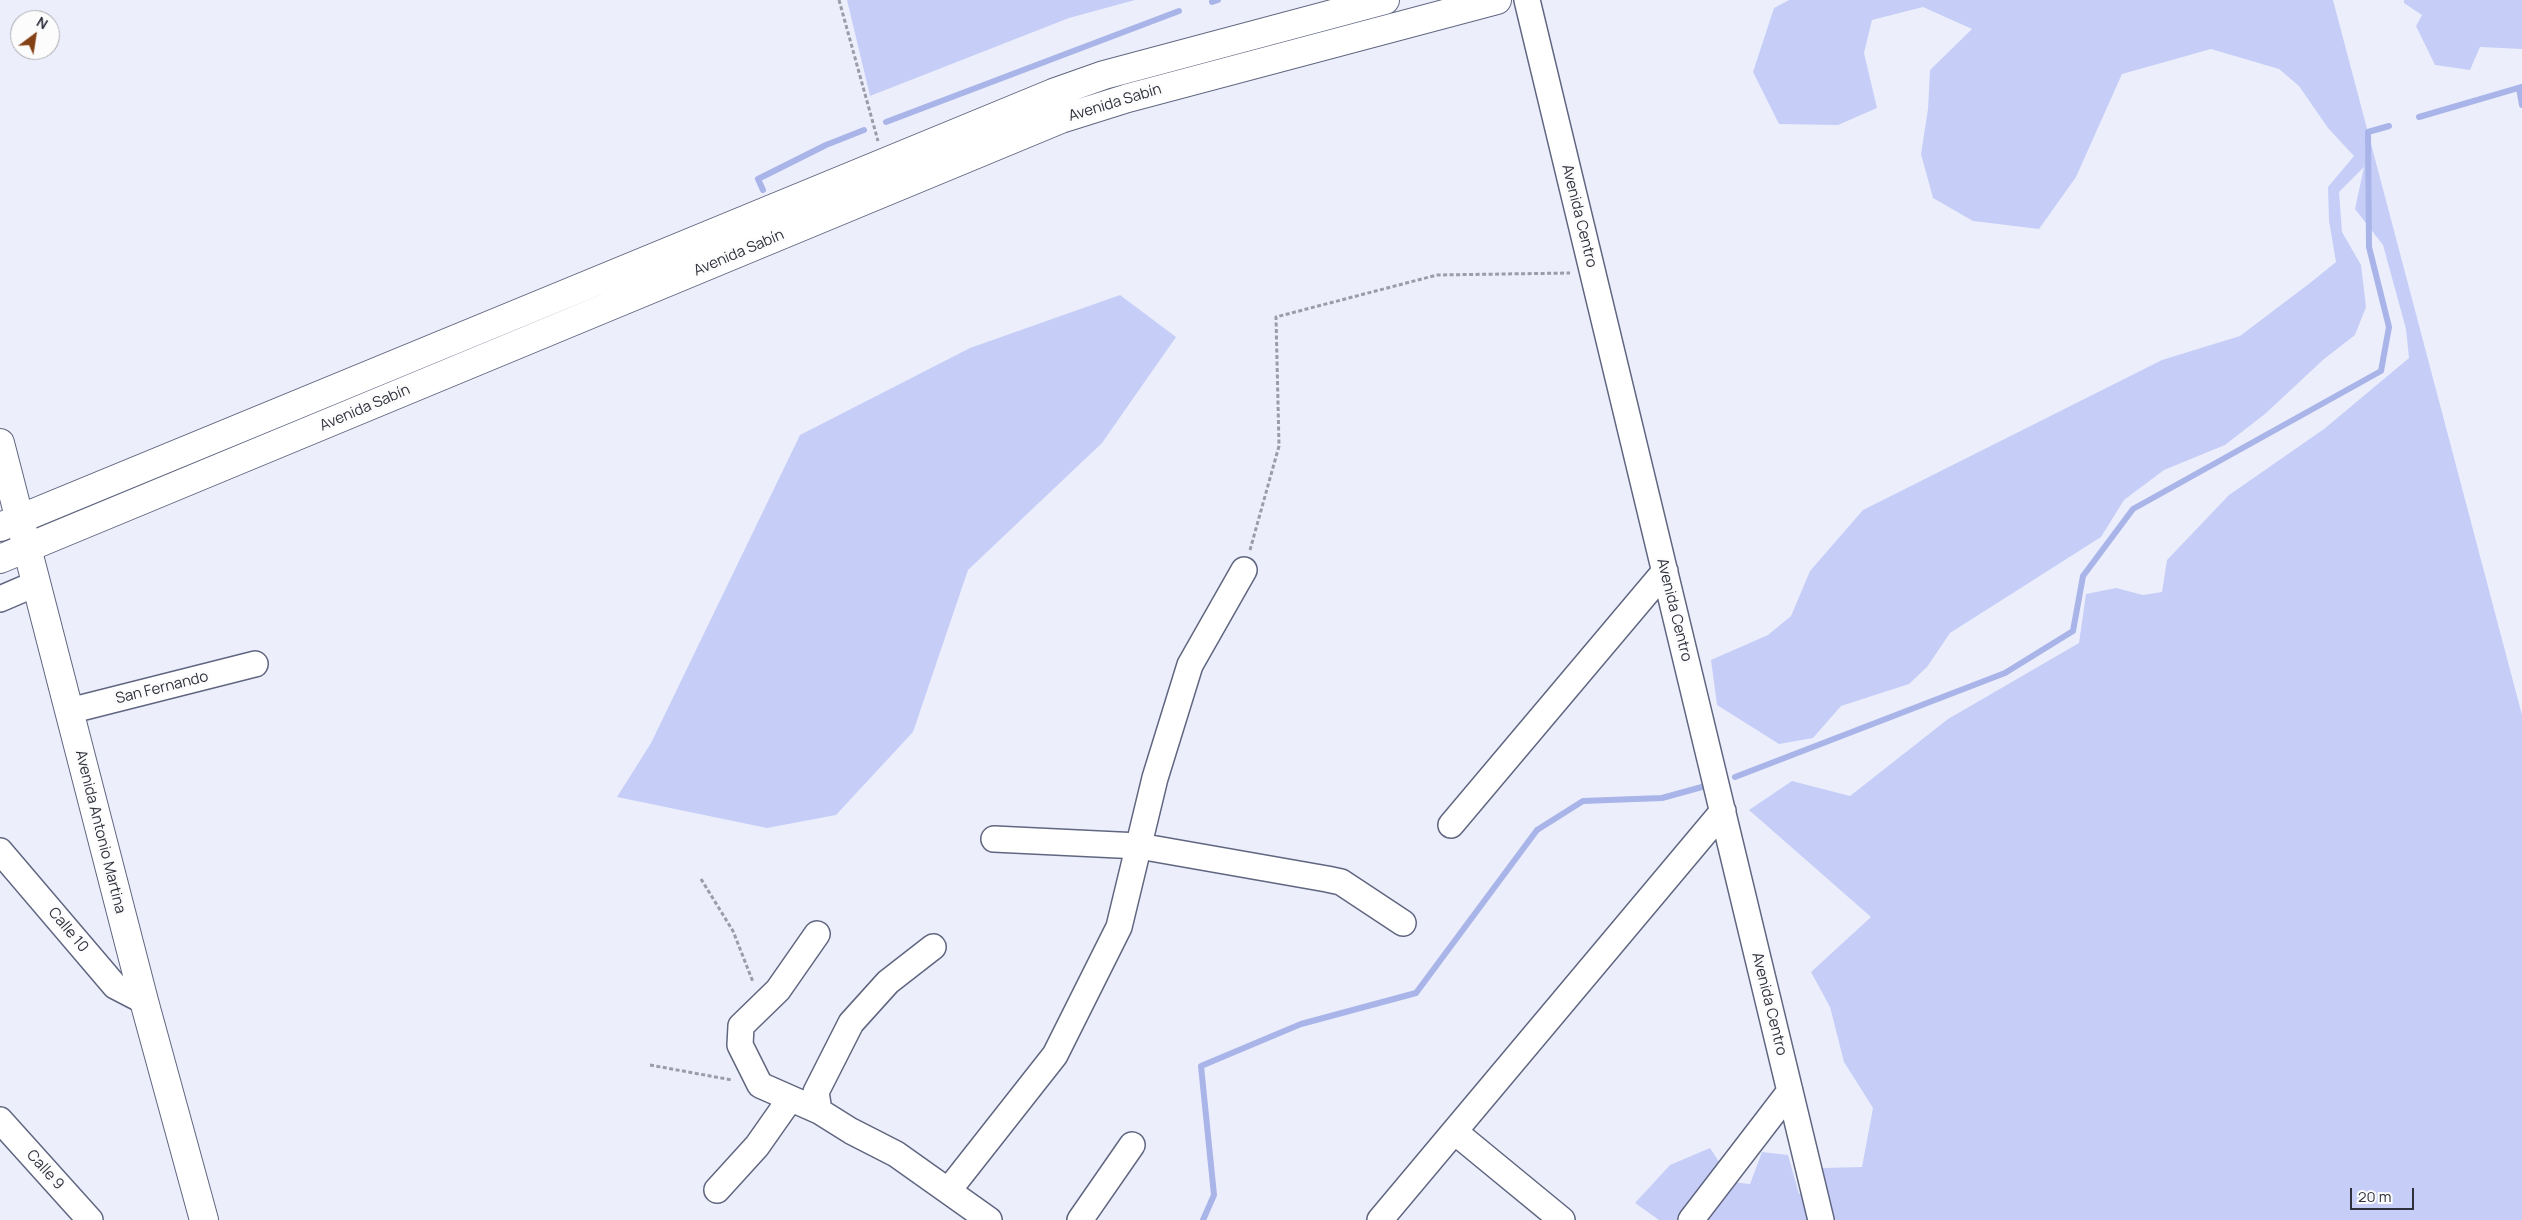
<!DOCTYPE html>
<meta charset="utf-8">
<style>
body{margin:0}
#map{position:relative;width:2522px;height:1220px;overflow:hidden;background:#eceffb;font-family:Manrope,sans-serif}
canvas{display:block}
.north{position:absolute;left:10px;top:10px;width:50px;height:50px;box-sizing:border-box;background:#fcfcfc;border:1px solid #aaabb0;border-radius:50%;rotate:31deg;font-size:14px;font-weight:700;line-height:20px;text-align:center;color:#2f313d}
.north::after{content:'';display:block;margin:auto;width:18px;height:22px;background:#854116;clip-path:polygon(50% 0,100% 100%,50% 72%,0 100%)}
.scale{position:absolute;left:2350px;top:1188px;width:64px;height:22px;box-sizing:border-box;border:2px solid #2f313d;border-top:0;padding-left:6px;font-size:15px;line-height:18px;white-space:nowrap;color:#2f313d;-webkit-text-stroke:4px #fcfcfc;paint-order:stroke}
</style>
<div id="map">
<canvas width="2522" height="1220"></canvas>
<div class="north">N</div>
<div class="scale">20 m</div>
</div>
<script>
const g = document.querySelector('canvas').getContext('2d');
g.lineJoin = 'round';
function fillPath(path, color) {
  g.fillStyle = color;
  g.fill(path, 'evenodd');
}
function toPath(rows) {
  const path = new Path2D();
  for (const r of rows) {
    path.moveTo(r[0], r[1]);
    for (let i = 2; i < r.length; i += 2) path.lineTo(r[i], r[i + 1]);
  }
  return path;
}
function strokePath(path, color, width, dash) {
  g.strokeStyle = color;
  g.lineWidth = width;
  g.lineCap = dash ? 'butt' : 'round';
  g.setLineDash(dash || []);
  g.stroke(path);
}
function write(font, color, halo, rows, align = 'center') {
  g.font = font + ' Manrope,sans-serif';
  g.lineWidth = 5;
  g.setLineDash([]);
  g.textBaseline = 'middle';
  g.strokeStyle = halo;
  g.fillStyle = color;
  for (const [text, x, y, turn = 0] of rows) {
    g.save();
    g.translate(x, y);
    g.rotate((+turn || 0) * Math.PI / 180);
    g.textAlign = isNaN(turn) ? turn : align;
    if (halo) g.strokeText(text, 0, 0);
    g.fillText(text, 0, 0);
    g.restore();
  }
}
const green = toPath([
 [847,0,1135,0,1069,18,870,96],
 [1789,0,2333,0,2522,715,2522,1220,1659,1220,1635,1203,1670,1165,1710,1148,1732,1182,1750,1184,1762,1152,1788,1155,1799,1194,1823,1168,1862,1167,1873,1108,1844,1062,1830,1007,1811,972,1871,917,1749,810,1792,781,1850,796,1948,719,2079,643,2086,594,2116,588,2143,595,2162,592,2167,560,2229,495,2324,429,2409,358,2406,329,2383,245,2355,209,2364,167,2339,192,2342,232,2361,265,2366,307,2355,335,2324,359,2265,414,2225,445,2164,470,2124,500,2101,537,1950,633,1927,667,1909,684,1841,706,1813,738,1779,744,1717,705,1711,660,1768,635,1791,616,1810,571,1863,510,2162,360,2240,336,2310,283,2336,262,2329,221,2328,187,2354,156,2328,128,2299,86,2279,69,2211,49,2122,74,2076,177,2039,229,1973,221,1933,198,1921,154,1928,109,1930,70,1972,29,1923,7,1872,20,1864,53,1877,108,1838,125,1779,124,1753,72,1774,8],
 [2404,0,2522,0,2522,49,2480,47,2470,70,2435,65,2416,26,2422,15,2404,3],
 [1120,295,1176,337,1102,443,968,570,913,732,836,815,767,828,617,797,651,743,800,435,970,348]
]);
const stream = toPath([
 [1212,2,1218,0],
 [2519,88,2522,105],
 [2419,117,2522,87],
 [886,122,1179,11],
 [763,190,758,179,826,145,864,130],
 [1735,777,2005,673,2073,631,2083,576,2133,509,2381,371,2389,327,2369,247,2368,132,2389,126],
 [1203,1220,1214,1195,1201,1066,1301,1024,1416,993,1537,830,1583,801,1662,798,1702,787]
]);
const path = toPath([
 [839,0,878,141],
 [1250,550,1279,446,1276,317,1437,275,1570,273],
 [701,879,733,931,753,982],
 [650,1065,732,1080]
]);
const minor = toPath([
 [1527,0,1821,1220],
 [0,599,35,584],
 [69,711,255,664],
 [1451,825,1665,571],
 [994,839,1139,846,1327,879,1341,882,1403,923],
 [0,851,115,986,144,1001],
 [817,934,778,990,741,1026,740,1045,760,1085,819,1111,851,1131,896,1154,989,1220],
 [819,1111,816,1092,851,1023,888,982,933,947],
 [0,1120,90,1220],
 [1455,1132,1562,1220],
 [717,1190,757,1146,790,1099],
 [948,1191,1055,1055,1119,927,1155,778,1190,665,1244,570],
 [1080,1220,1132,1145],
 [1380,1220,1723,811],
 [1691,1220,1790,1091]
]);
const tertiary = toPath([
 [0,443,144,1001,204,1220]
]);
const secondary = toPath([
 [0,527,1053,93,1104,75,1385,0],
 [0,559,1061,119,1128,98,1497,0]
]);
const streetNames = [
 ["Avenida Sabín",1115,103,-17],
 ["Avenida Centro",1579,216,76],
 ["Avenida Sabín",739,253,-23],
 ["Avenida Sabín",365,408,-23],
 ["Avenida Centro",1674,610,76],
 ["San Fernando",162,688,-14],
 ["Avenida Antonio Martina",100,832,76],
 ["Calle 10",68,930,50],
 ["Avenida Centro",1769,1004,76],
 ["Calle 9",45,1170,48]
];
fillPath(green, '#c6cef8');
strokePath(stream, '#a9b4e9', 6);
strokePath(minor, '#606680', 28);
strokePath(tertiary, '#606680', 30);
strokePath(secondary, '#606680', 30);
strokePath(path, '#9a9ca8', 3, [4, 2.5]);
strokePath(minor, '#fff', 25);
strokePath(tertiary, '#fff', 28);
strokePath(secondary, '#fff', 28);
write('15px', '#2f313d', '#fcfcfc', streetNames);
</script>
